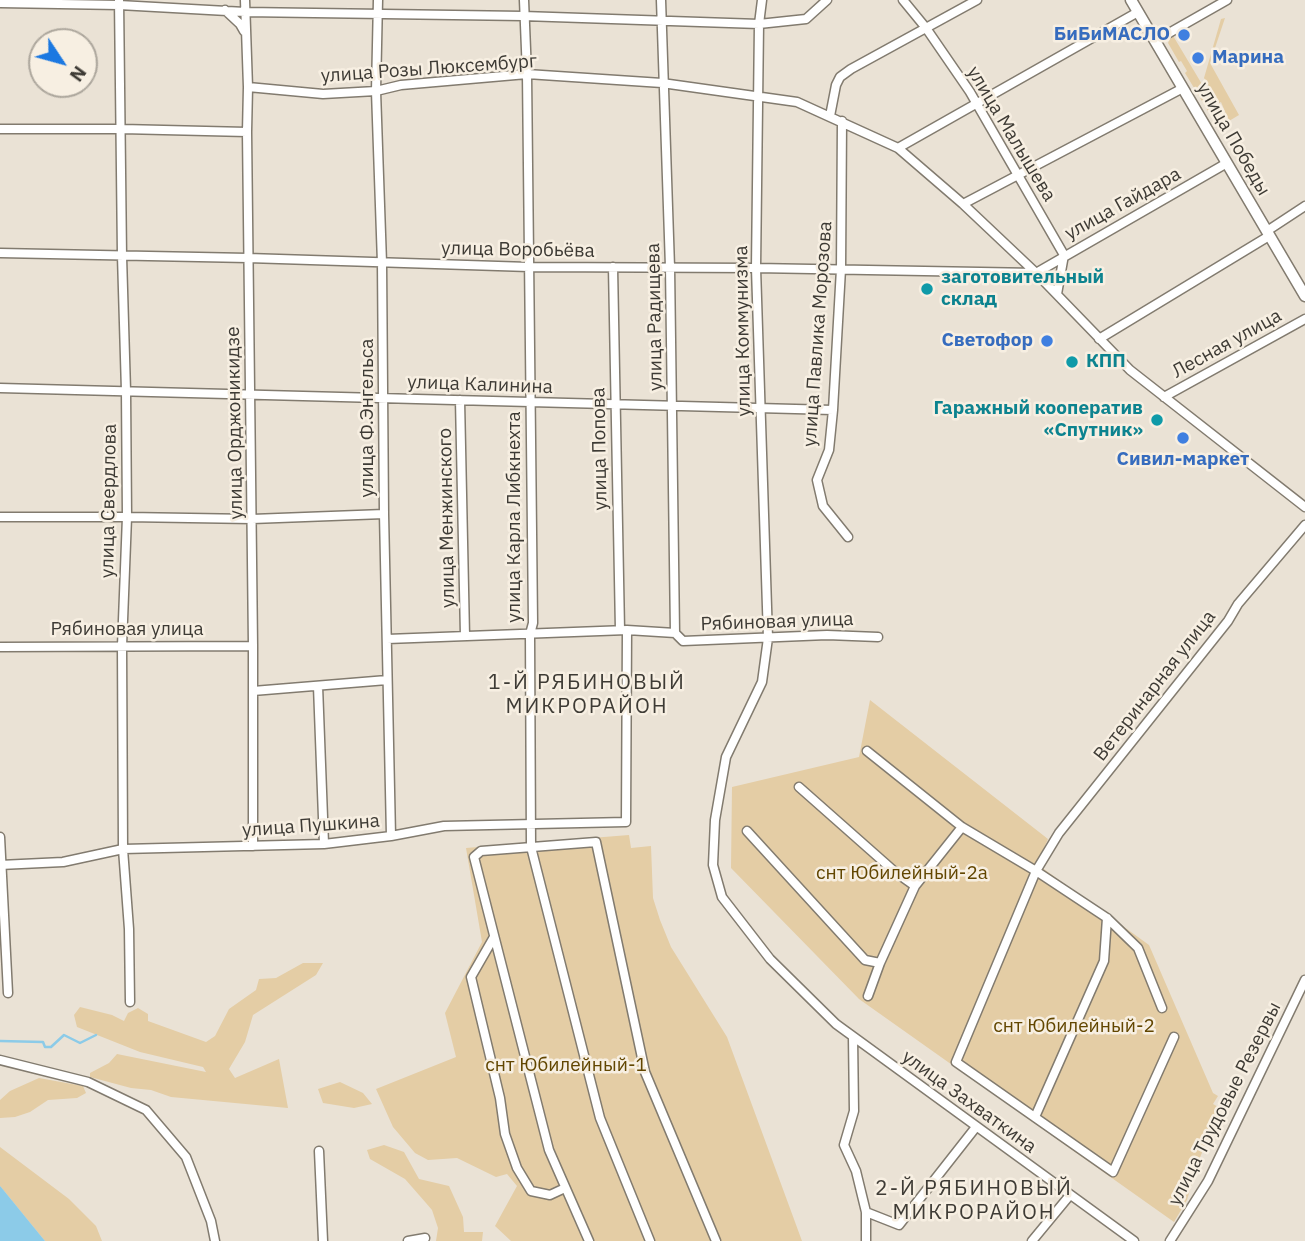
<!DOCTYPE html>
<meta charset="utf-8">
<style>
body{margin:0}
#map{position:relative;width:1305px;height:1241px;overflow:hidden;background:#eae2d5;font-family:"IBM Plex Sans",sans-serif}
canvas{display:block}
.north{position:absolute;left:28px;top:28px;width:70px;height:70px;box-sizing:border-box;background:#f7efe2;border:2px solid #ada79d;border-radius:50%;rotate:126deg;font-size:19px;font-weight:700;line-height:28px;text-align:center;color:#3e3b35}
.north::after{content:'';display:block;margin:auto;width:24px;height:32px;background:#1b78e1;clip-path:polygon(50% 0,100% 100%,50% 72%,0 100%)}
</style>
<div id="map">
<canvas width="1305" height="1241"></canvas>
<div class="north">N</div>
</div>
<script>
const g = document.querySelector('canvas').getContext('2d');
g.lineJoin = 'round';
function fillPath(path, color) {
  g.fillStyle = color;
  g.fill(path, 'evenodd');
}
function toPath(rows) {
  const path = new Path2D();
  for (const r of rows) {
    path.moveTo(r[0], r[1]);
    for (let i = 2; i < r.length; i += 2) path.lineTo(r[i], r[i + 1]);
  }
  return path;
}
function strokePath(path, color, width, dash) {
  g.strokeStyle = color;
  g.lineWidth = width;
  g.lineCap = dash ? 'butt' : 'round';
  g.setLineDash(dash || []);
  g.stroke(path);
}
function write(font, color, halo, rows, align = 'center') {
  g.font = font + ' "IBM Plex Sans",sans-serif';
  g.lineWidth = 5;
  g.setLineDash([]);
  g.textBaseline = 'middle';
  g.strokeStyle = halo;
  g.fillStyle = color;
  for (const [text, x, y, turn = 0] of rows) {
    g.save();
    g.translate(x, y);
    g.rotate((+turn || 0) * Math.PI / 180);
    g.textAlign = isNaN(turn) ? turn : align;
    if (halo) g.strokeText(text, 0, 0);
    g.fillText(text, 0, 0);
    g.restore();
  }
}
const green = toPath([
 [1225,18,1210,63,1239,115,1229,121,1221,102,1219,103,1204,78,1221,19],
 [1172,34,1215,106,1208,111,1185,73,1187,71,1181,61,1179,62,1168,43],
 [870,700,1048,839,1037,864,1149,945,1213,1093,1218,1096,1213,1104,1220,1108,1199,1160,1187,1200,1174,1222,859,999,731,868,732,787,859,757],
 [629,835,631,848,651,846,653,898,660,920,671,947,727,1037,802,1241,511,1241,495,1226,517,1186,507,1174,496,1177,457,1158,428,1160,415,1153,393,1127,376,1089,456,1057,445,1013,482,942,466,848],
 [303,963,323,963,316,975,253,1015,245,1042,229,1069,235,1078,279,1059,288,1108,171,1097,151,1090,131,1088,90,1077,90,1073,109,1063,117,1054,206,1072,203,1067,140,1052,77,1027,74,1015,80,1007,112,1015,124,1021,128,1013,138,1008,148,1014,148,1021,206,1042,215,1036,229,1009,256,990,259,979,276,978],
 [39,1078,83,1086,86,1093,77,1098,48,1100,30,1112,15,1117,0,1118,0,1100,10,1091],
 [340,1082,363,1093,372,1104,354,1108,323,1103,318,1089],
 [384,1145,404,1152,419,1179,449,1186,463,1217,464,1232,483,1232,482,1241,436,1241,438,1228,432,1210,426,1203,405,1179,370,1159,367,1150],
 [0,1147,69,1199,96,1226,102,1241,45,1241,0,1186]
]);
const water = toPath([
 [0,1186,1,1187,45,1241,0,1241]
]);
const stream = toPath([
 [0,1041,43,1042,45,1047,51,1047,64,1035,80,1043,96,1035]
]);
const minor = toPath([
 [119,0,122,256,126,391,127,517,122,646,123,849,129,929,130,1002],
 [245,0,248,87,247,132,253,646,253,846],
 [378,0,376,91,382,263,384,514,391,836],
 [524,0,527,74,533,623,530,634,531,847,600,1118,650,1241],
 [661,0,670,267,675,633],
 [762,0,759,24,756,268,768,638,762,682,726,757,715,820,713,865,722,897,770,959,836,1024,1134,1241],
 [903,0,926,28,970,92,1064,255,1057,294],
 [0,3,119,5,245,12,523,16,759,24,806,19,827,0],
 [225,10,240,24,244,31],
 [1155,41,1227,0],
 [248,87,323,94,376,91,401,85,527,74,662,83,797,102,898,148,963,204,1036,273,1130,370,1305,507],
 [830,116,836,85,840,77,851,69,977,0],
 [842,121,841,269,833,410,829,450,817,480,823,506,848,537],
 [0,129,122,129,247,132],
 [898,148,1138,12],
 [963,204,1183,88],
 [1267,231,1305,206],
 [0,253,248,258,529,267,756,268,1036,273,1227,163],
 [613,267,620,630],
 [1099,339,1269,236],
 [0,388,833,410],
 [1164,397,1305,319],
 [460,400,465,636],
 [0,517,127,517,252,519,384,514],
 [387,639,627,630,675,633,683,641,827,635,878,637],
 [0,647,253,646],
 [318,686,324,844],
 [253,691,387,680],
 [867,751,962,827,1036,871,1107,918,1138,948,1162,1008],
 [799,787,894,871,915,886],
 [747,831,865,960,880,963],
 [0,837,8,993],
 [0,865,63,862,123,849,324,844,391,836,444,826,626,822,627,630],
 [494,937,471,977,500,1098,505,1134,517,1168,531,1191,550,1195,565,1188],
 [868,996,880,963,915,886,962,827],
 [853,1037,854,1111,844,1145,856,1171,866,1212,866,1241],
 [1174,1037,1113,1172,956,1062,1036,871,1059,833,1228,621,1238,604,1305,525],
 [0,1060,88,1082,146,1110,186,1157,211,1221,215,1241],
 [1035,1117,1104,961,1107,918],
 [319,1151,323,1241],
 [866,1212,899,1225,976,1127],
 [408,1241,425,1238],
 [589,1241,549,1150,474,857,481,851,596,842,645,1072,716,1241],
 [1032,1241,1070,1195],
 [1170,1241,1208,1181,1305,980]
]);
const tertiary = toPath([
 [1131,0,1305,296]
]);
const markers = [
 [1184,35,7,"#3f7fe0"],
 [1198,58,7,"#3f7fe0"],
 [927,289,7,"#0f9aa8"],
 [1047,341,7,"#3f7fe0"],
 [1072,362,7,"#0f9aa8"],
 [1157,420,7,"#0f9aa8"],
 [1183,438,7,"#3f7fe0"]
];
const shopNames = [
 ["БиБиМАСЛО",1170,35],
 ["Марина",1212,58,"left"],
 ["Светофор",1033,341],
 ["Сивил-маркет",1183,460,"center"]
];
const streetNames = [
 ["улица Розы Люксембург",429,69,-4],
 ["улица Малышева",1011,134,59],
 ["улица Победы",1233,139,60],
 ["улица Гайдара",1123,204,-29],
 ["улица Воробьёва",518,250,1],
 ["улица Радищева",655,317,-91],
 ["улица Коммунизма",743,331,-91],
 ["улица Павлика Морозова",818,334,-86],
 ["Лесная улица",1227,344,-29],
 ["улица Калинина",480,385,2],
 ["улица Ф.Энгельса",368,418,-90],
 ["улица Орджоникидзе",235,423,-91],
 ["улица Попова",600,449,-91],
 ["улица Свердлова",109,501,-89],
 ["улица Карла Либкнехта",515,517,-90],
 ["улица Менжинского",447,518,-91],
 ["Рябиновая улица",777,622,-2],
 ["Рябиновая улица",127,630],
 ["Ветеринарная улица",1155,686,-52],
 ["улица Пушкина",311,826,-4],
 ["улица Захваткина",969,1102,36],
 ["улица Трудовые Резервы",1225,1104,-63]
];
const cultureNames = [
 ["заготовительный",941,278],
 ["склад",941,300],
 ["КПП",1086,362],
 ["Гаражный кооператив",1143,409,"right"],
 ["«Спутник»",1143,431,"right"]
];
const parkNames = [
 ["снт Юбилейный-2а",902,874],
 ["снт Юбилейный-2",1074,1027],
 ["снт Юбилейный-1",566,1066]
];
const neighbourhoodNames = [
 ["1-Й РЯБИНОВЫЙ",587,683],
 ["МИКРОРАЙОН",587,707],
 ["2-Й РЯБИНОВЫЙ",974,1189],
 ["МИКРОРАЙОН",974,1213]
];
fillPath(green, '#e4cda5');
fillPath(water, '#8ccbe8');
strokePath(stream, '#8ccbe8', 2.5);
strokePath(minor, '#827b6f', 11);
strokePath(tertiary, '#827b6f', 13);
strokePath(minor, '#fff', 8);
strokePath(tertiary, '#fff', 10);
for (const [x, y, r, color] of markers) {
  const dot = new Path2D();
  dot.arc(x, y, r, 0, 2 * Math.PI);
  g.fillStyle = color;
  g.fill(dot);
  strokePath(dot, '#f7efe2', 2.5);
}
write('bold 19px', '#366cbe', '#f7efe2', shopNames, 'right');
write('19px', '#3e3b35', '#f7efe2', streetNames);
write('bold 19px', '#0d838f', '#f7efe2', cultureNames, 'left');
write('19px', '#624600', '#f7efe2', parkNames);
g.letterSpacing = '2px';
write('21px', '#3e3b35', '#f7efe2', neighbourhoodNames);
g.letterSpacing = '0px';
</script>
